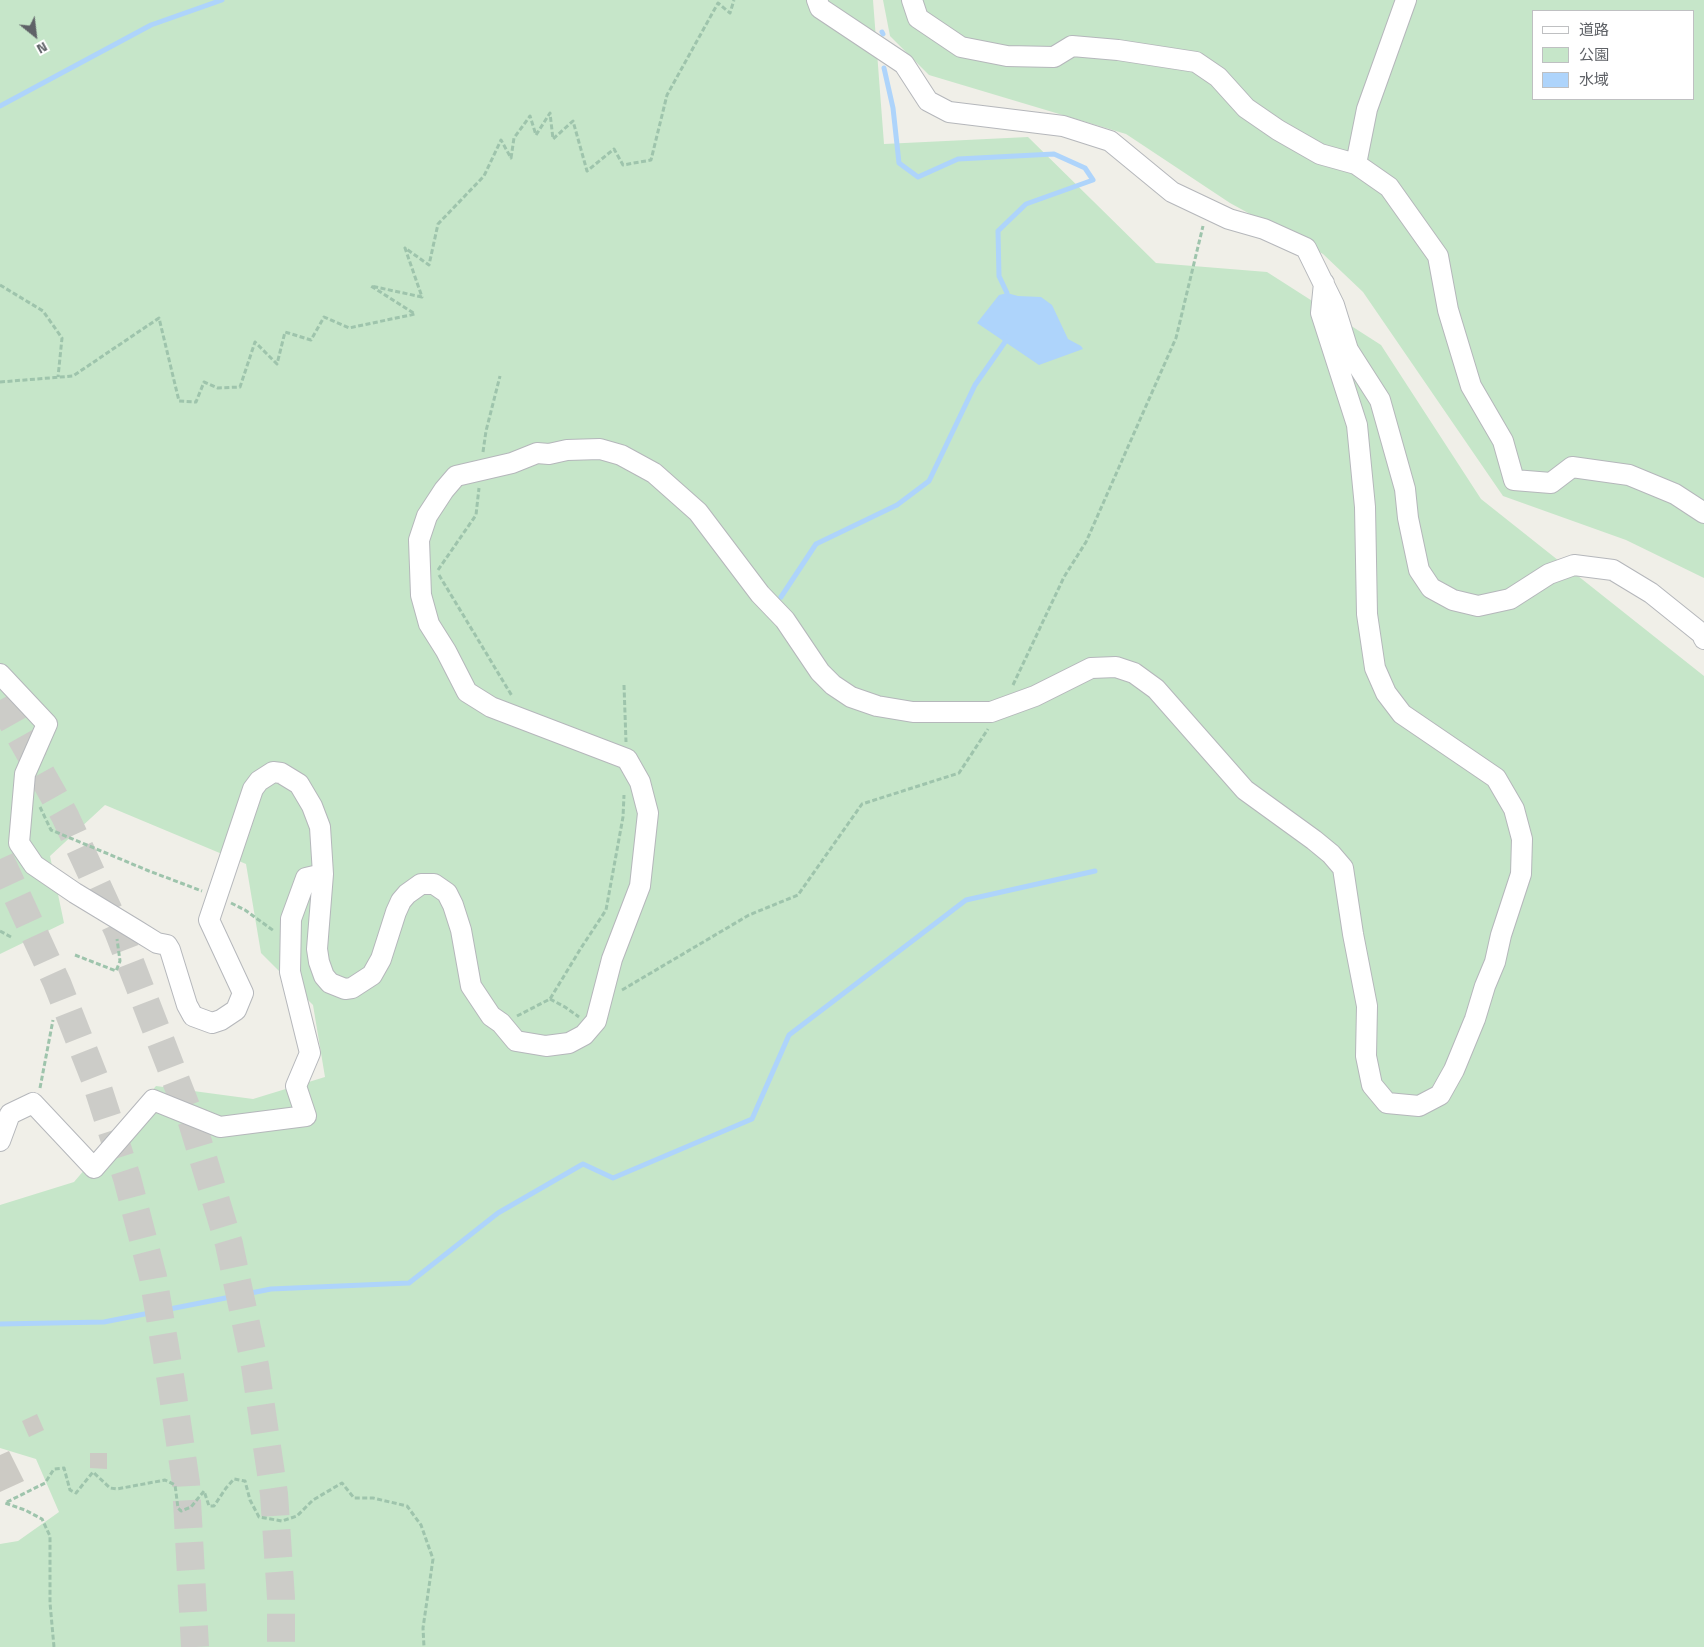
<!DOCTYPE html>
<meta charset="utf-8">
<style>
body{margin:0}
#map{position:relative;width:1704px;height:1647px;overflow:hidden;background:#f0efe8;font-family:"Titillium Web","Noto Sans JP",sans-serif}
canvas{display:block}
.legend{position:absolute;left:1532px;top:10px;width:162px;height:90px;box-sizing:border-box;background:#fff;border:1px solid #bfc0c2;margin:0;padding:6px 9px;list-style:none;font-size:15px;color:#5f6267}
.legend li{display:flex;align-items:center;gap:10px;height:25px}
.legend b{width:25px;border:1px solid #bfc0c2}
.north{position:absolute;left:10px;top:10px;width:50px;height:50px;-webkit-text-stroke:4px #fff;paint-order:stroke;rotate:151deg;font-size:14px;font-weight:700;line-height:20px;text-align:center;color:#5f6267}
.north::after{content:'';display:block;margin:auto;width:18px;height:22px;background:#5f6267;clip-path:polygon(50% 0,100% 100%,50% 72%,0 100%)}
</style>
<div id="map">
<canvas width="1704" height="1647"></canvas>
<ul class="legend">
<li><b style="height:6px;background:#fff"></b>道路</li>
<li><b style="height:14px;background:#c6e6c9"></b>公園</li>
<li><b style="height:14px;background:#aed4fb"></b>水域</li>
</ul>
<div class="north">N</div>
</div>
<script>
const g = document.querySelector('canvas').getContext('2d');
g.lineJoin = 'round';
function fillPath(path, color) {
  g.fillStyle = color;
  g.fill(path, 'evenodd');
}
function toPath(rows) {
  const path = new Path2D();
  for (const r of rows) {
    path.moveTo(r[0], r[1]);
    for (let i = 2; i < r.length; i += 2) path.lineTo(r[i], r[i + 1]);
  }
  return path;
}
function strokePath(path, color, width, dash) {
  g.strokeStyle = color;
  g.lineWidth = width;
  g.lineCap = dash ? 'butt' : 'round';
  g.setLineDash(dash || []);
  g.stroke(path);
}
const green = toPath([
 [0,0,873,0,884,144,1028,137,1156,263,1267,272,1381,345,1481,499,1704,676,1704,1647,0,1647,0,1544,18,1541,59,1512,36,1459,0,1448,0,1205,74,1182,156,1086,253,1099,325,1077,313,1005,261,953,246,864,105,805,50,856,64,923,0,954],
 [883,0,1704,0,1704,578,1626,540,1503,496,1363,292,1323,254,1230,203,1126,134,929,75,890,36],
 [1533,11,1693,11,1693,99,1533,99]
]);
const water = toPath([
 [1007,293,1018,296,1041,297,1052,305,1068,339,1081,346,1083,349,1039,365,977,323,999,295]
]);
const stream = toPath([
 [882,32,883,34],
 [884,68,893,108,899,163,918,177,958,159,1054,154,1085,168,1093,180,1026,204,998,231,999,276,1007,293,1007,298],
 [0,106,151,25,222,0],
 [781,597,816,544,897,505,929,481,975,385,1005,342,1005,336],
 [0,1324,104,1322,271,1289,409,1283,498,1213,583,1164,613,1178,752,1119,789,1035,966,900,1095,871]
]);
const building = toPath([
 [37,1414,44,1430,29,1437,22,1421],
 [9,1451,24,1481,0,1492,0,1455],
 [90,1453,107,1453,107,1469,90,1468]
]);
const highwayTunnel = toPath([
 [0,700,65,816,118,931,192,1122,229,1244,255,1366,274,1494,281,1598,281,1647],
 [0,859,57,983,96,1082,127,1178,153,1277,171,1382,186,1483,195,1647]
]);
const path = toPath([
 [0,285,43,311,62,338,58,377],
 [0,382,73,376,159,318,179,401,196,402,204,382,218,388,240,387,255,342,277,364,285,332,311,340,324,317,349,328,415,314,371,286,422,297,405,248,429,265,438,224,484,176,501,140,511,158,514,138,530,116,536,135,550,113,553,139,573,121,587,171,614,149,623,165,651,160,667,95,718,3,730,13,734,0],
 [483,452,486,431,500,376],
 [438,570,476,515,479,488],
 [439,575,512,696],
 [624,685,626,742],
 [1013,685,1064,577,1086,542,1176,338,1203,226],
 [40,807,51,830,149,871,202,891],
 [231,903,245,910,274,931],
 [0,931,11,937],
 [75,955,116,971,120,961,117,939],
 [622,990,749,915,798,895,862,804,959,773,988,729],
 [550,999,565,1007,579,1017],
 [517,1016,550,999,581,948,606,910,623,817,624,795],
 [40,1088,53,1020],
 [54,1647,50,1603,50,1536,42,1519,25,1510,5,1503,45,1483,54,1469,64,1468,70,1490,76,1493,93,1472,110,1488,117,1489,165,1480,175,1485,178,1508,181,1511,191,1507,204,1491,209,1506,214,1506,226,1488,234,1479,245,1481,250,1500,259,1517,282,1521,297,1516,313,1500,342,1483,354,1498,373,1498,407,1506,421,1525,433,1559,423,1628,424,1647]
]);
const minor = toPath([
 [817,0,820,8,904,64,928,101,949,112,1063,126,1110,141,1172,192,1229,219,1264,229,1306,248,1334,305,1348,350,1380,400,1405,489,1408,518,1419,570,1431,588,1453,600,1478,606,1510,599,1549,574,1574,565,1613,570,1651,593,1702,634,1704,639],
 [912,0,918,18,961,47,1007,56,1054,57,1072,46,1118,50,1196,62,1218,77,1246,108,1278,130,1320,154,1356,164],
 [1406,0,1367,109,1356,164,1389,187,1438,256,1448,310,1471,386,1503,441,1514,480,1551,483,1572,467,1629,475,1675,494,1704,513],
 [0,674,47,724,25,774,19,843,34,865,75,893,136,930,157,943,167,945,170,950,187,1005,193,1016,212,1023,221,1020,236,1010,243,993,209,920,253,789,259,781,273,772,281,773,299,784,312,806,320,827,323,874,317,949,319,962,324,976,330,983,345,989,352,988,372,975,381,959,396,912,401,901,407,894,421,884,434,884,447,893,453,905,461,930,471,986,491,1016,501,1023,516,1041,546,1046,569,1043,584,1035,596,1021,612,959,640,886,648,813,640,782,627,759,491,707,467,692,446,651,429,624,421,595,419,540,427,516,444,490,456,476,512,463,537,453,549,454,567,450,600,449,621,455,654,473,698,512,760,594,785,620,820,672,833,685,851,697,877,706,913,712,991,712,1035,696,1091,668,1116,667,1134,673,1156,689,1245,790,1314,840,1331,854,1343,868,1353,934,1367,1006,1366,1056,1372,1085,1387,1103,1419,1106,1440,1095,1454,1070,1475,1019,1485,986,1495,962,1501,935,1521,874,1522,839,1514,809,1496,778,1402,714,1386,693,1375,668,1367,614,1365,507,1357,425,1321,313,1324,283],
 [0,1141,10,1114,33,1103,94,1168,153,1100,220,1127,306,1116,296,1086,310,1053,290,972,291,919,306,878,323,874]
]);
fillPath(green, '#c6e6c9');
fillPath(water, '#aed4fb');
strokePath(stream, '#aed4fb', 5);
fillPath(building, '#cccac4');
strokePath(highwayTunnel, '#ccccc8', 28, [28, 14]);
strokePath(minor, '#b5b7bb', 22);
strokePath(path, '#9ec4ac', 3, [5, 2.5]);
strokePath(minor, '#fff', 20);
</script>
